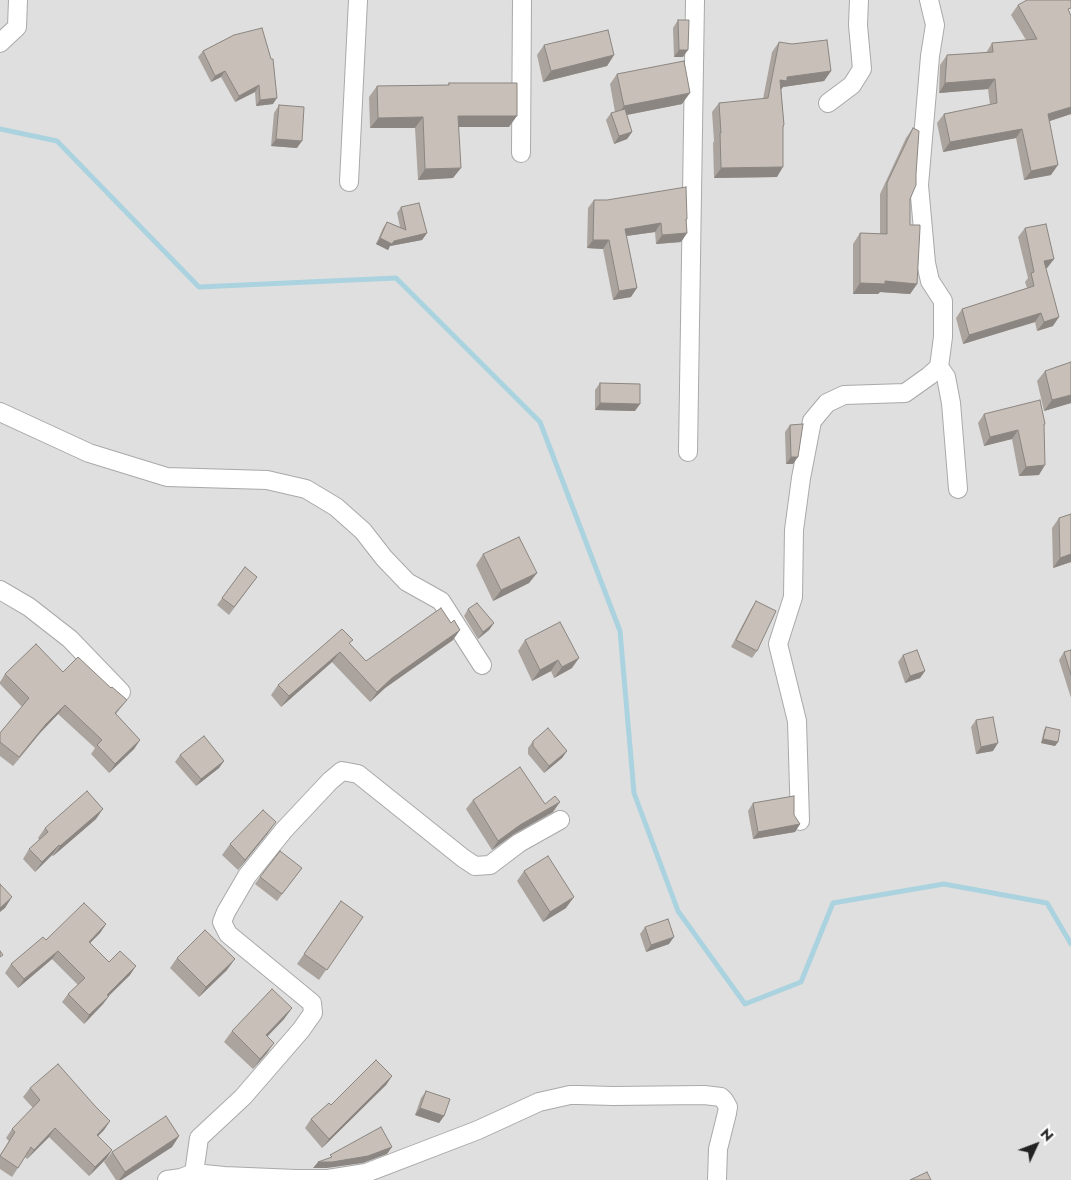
<!DOCTYPE html>
<style>
body{margin:0}
#map{position:relative;width:1071px;height:1180px;overflow:hidden;background:#f2efe9;font-family:Jost,sans-serif}
canvas{display:block}
.north{position:absolute;left:1011px;top:1120px;width:50px;height:50px;-webkit-text-stroke:4px #fff;paint-order:stroke;rotate:47deg;font-size:14px;font-weight:700;line-height:20px;text-align:center;color:#222}
.north::after{content:'';display:block;margin:auto;width:18px;height:22px;background:#222;clip-path:polygon(50% 0,100% 100%,50% 72%,0 100%)}
</style>
<div id="map">
<canvas width="1071" height="1180"></canvas>
<div class="north">N</div>
</div>
<script>
const g = document.querySelector('canvas').getContext('2d');
g.lineJoin = 'round';
function fillPath(path, color) {
  g.fillStyle = color;
  g.fill(path, 'evenodd');
}
function toPath(rows) {
  const path = new Path2D();
  for (const r of rows) {
    path.moveTo(r[0], r[1]);
    for (let i = 2; i < r.length; i += 2) path.lineTo(r[i], r[i + 1]);
  }
  return path;
}
function strokePath(path, color, width, dash) {
  g.strokeStyle = color;
  g.lineWidth = width;
  g.lineCap = dash ? 'butt' : 'round';
  g.setLineDash(dash || []);
  g.stroke(path);
}
const residential = toPath([
 [0,0,1071,0,1071,1180,0,1180]
]);
const stream = toPath([
 [0,129,57,141,199,287,396,278,540,422,620,631,634,793,678,911,745,1004,801,982,833,903,944,884,1047,903,1071,944]
]);
const minor = toPath([
 [0,43,17,27,18,0],
 [828,103,852,85,862,69,858,25,859,0],
 [521,153,522,0],
 [349,182,358,0],
 [939,367,946,377,951,403,958,489],
 [0,412,89,453,167,477,267,480,306,489,336,507,363,531,384,558,407,582,441,601,482,665],
 [688,452,695,0],
 [0,590,29,607,70,639,121,692],
 [800,821,797,721,778,644,793,597,794,530,801,478,812,421,827,403,844,395,905,393,929,376,939,367,943,337,943,301,930,281,926,263,919,185,930,56,935,25,929,0],
 [194,1173,199,1138,243,1097,301,1030,313,1013,312,1003,228,934,222,922,226,912,247,876,284,830,330,781,342,771,358,774,463,858,475,866,490,865,519,843,560,820],
 [167,1180,181,1178,194,1173,224,1176,296,1179,328,1179,366,1173,478,1130,539,1102,570,1095,578,1095,613,1096,704,1095,721,1097,724,1100,728,1107,727,1113,718,1149,717,1180]
]);
const wall = toPath([
 [1018,5,1070,14,1071,114,1049,121,1051,175,1024,180,1016,138,943,152,937,123,944,114,990,105,988,89,939,93,940,65,947,55,986,53,992,43,1026,40,1011,15],
 [678,20,683,57,674,57,673,28],
 [234,35,273,104,256,106,255,92,235,102,221,77,211,82,198,57,203,51],
 [779,42,831,71,824,81,783,87,781,89,784,125,783,128,777,177,714,178,713,143,714,141,712,112,719,103,763,99,772,52],
 [544,45,614,55,607,66,543,82,537,55],
 [617,74,682,104,627,115,632,132,627,139,614,144,606,120,611,113,615,112,610,84],
 [449,83,509,127,459,127,453,178,418,180,415,128,370,128,369,97,377,86,448,85],
 [279,105,297,148,271,146,274,113],
 [913,128,910,199,910,225,917,284,910,294,880,292,878,294,853,294,853,244,860,233,880,234,880,194,906,138],
 [594,200,687,219,686,221,687,233,681,242,656,244,655,232,626,236,631,297,613,300,603,249,587,248,588,208],
 [401,207,427,233,422,240,390,246,388,250,376,244,383,228,387,222,400,227,397,213],
 [1025,228,1054,259,1047,268,1046,268,1053,326,1037,331,1035,322,963,344,956,318,962,309,1027,288,1025,282,1028,278,1018,237],
 [1045,371,1071,403,1044,411,1037,381],
 [600,383,635,411,595,410,595,390],
 [984,414,1045,424,1044,426,1039,475,1019,476,1012,439,984,446,978,423],
 [790,425,793,464,786,464,785,432],
 [1071,514,1071,562,1053,568,1052,528,1059,518],
 [483,554,537,573,529,583,493,601,476,565],
 [245,567,257,577,229,615,217,605],
 [756,601,757,651,752,658,731,647,751,609],
 [468,609,494,623,489,630,478,639,464,616],
 [453,640,385,688,370,702,332,662,281,707,271,695,278,685,350,644,366,661],
 [525,640,572,668,554,678,551,671,532,681,518,651],
 [1071,650,1071,698,1059,660,1064,652],
 [903,655,925,671,920,678,905,683,898,662],
 [63,672,111,688,127,700,116,714,140,740,134,749,109,773,91,754,95,748,58,714,40,733,13,766,0,756,0,733,22,707,0,684,0,682,5,674],
 [976,720,993,751,976,754,971,727],
 [1046,727,1058,742,1055,746,1041,743,1044,730],
 [533,741,567,751,562,758,544,773,528,754,528,748],
 [180,755,224,761,219,768,196,786,175,762],
 [473,800,545,804,553,812,514,834,492,850,466,809],
 [753,803,800,824,795,832,753,839,748,811],
 [96,819,53,856,52,855,35,872,23,859,29,849,39,840,38,838,45,828],
 [268,833,238,870,222,855,230,844],
 [302,868,277,901,255,884,260,877],
 [524,871,566,908,543,922,517,881],
 [341,901,363,917,319,980,297,964],
 [106,924,100,933,90,943,109,962,130,975,109,996,103,1004,84,1024,62,1002,68,994,78,985,52,959,18,988,5,973,11,964,46,940],
 [645,927,669,944,646,952,640,934],
 [177,958,227,970,199,997,170,968],
 [292,1008,284,1019,268,1036,267,1053,253,1069,224,1042,232,1031],
 [392,1076,386,1085,322,1148,305,1128,311,1119,331,1105],
 [30,1088,95,1106,110,1121,104,1130,98,1136,112,1150,106,1159,89,1176,49,1137,27,1159,25,1157,12,1177,0,1169,0,1155,9,1141,6,1138,12,1129,33,1108,23,1097],
 [426,1091,444,1116,439,1123,415,1115,421,1098],
 [179,1136,172,1147,121,1180,116,1180,104,1162,112,1152]
]);
const shadedWall = toPath([
 [679,50,688,50,683,57,674,57],
 [614,55,607,66,543,82,551,71],
 [225,71,221,77,211,82,215,76],
 [831,71,824,81,783,87,780,91,780,80,787,77],
 [995,79,988,89,939,93,945,83],
 [259,85,255,92,235,102,239,96],
 [690,93,682,104,616,117,624,106],
 [277,98,273,104,256,106,260,100],
 [1071,107,1071,114,1041,124,1048,114],
 [458,116,517,116,509,127,451,127],
 [423,117,415,128,370,128,378,118],
 [1022,129,1016,138,943,152,950,142],
 [632,132,627,139,614,144,619,136],
 [276,139,302,141,297,148,271,146],
 [1058,165,1051,175,1024,180,1031,171],
 [783,167,777,177,714,178,721,168],
 [461,168,453,178,418,180,425,169],
 [661,223,655,232,619,237,625,229],
 [427,233,422,240,390,246,388,250,376,244,380,238,394,241],
 [687,233,681,242,656,244,662,235],
 [593,240,609,240,603,249,587,248],
 [1054,259,1047,268,1038,270,1044,261],
 [885,281,917,284,910,294,880,292,878,294,853,294,860,283],
 [637,288,631,297,613,300,619,291],
 [1041,313,1035,322,963,344,969,335],
 [1059,317,1053,326,1037,331,1044,322],
 [1071,395,1071,403,1044,411,1052,400],
 [600,403,640,404,635,411,595,410],
 [1018,430,1012,439,984,446,990,437],
 [791,457,798,457,793,464,786,464],
 [1045,465,1039,475,1019,476,1026,467],
 [1071,554,1071,562,1053,568,1060,558],
 [537,573,529,583,493,601,501,590],
 [494,623,489,630,478,639,483,632],
 [460,630,453,640,385,688,370,702,377,692,392,678],
 [340,652,332,662,281,707,289,696],
 [579,658,572,668,554,678,562,667],
 [558,660,551,671,532,681,540,670],
 [925,671,920,678,905,683,910,676],
 [65,705,58,714,40,733,13,766,46,724],
 [1043,739,1058,742,1055,746,1041,743],
 [140,740,134,749,109,773,115,764],
 [998,743,993,751,976,754,981,747],
 [567,751,562,758,544,773,549,766],
 [224,761,219,768,196,786,201,779],
 [560,802,553,812,514,834,492,850,498,841,520,825],
 [103,809,96,819,53,856,60,846],
 [276,822,268,833,238,870,245,860],
 [800,824,795,832,753,839,758,832],
 [59,845,52,855,35,872,42,862],
 [12,897,5,908,0,912,0,908],
 [574,897,566,908,543,922,550,912],
 [106,924,100,933,83,950,89,942],
 [674,937,669,944,646,952,651,945],
 [58,951,52,959,18,988,24,979],
 [235,959,227,970,199,997,206,987],
 [136,966,130,975,102,1002,109,996,103,1004,84,1024,89,1015,107,995],
 [292,1008,284,1019,259,1045,266,1035],
 [274,1043,267,1053,253,1069,260,1059],
 [392,1076,386,1085,322,1148,329,1139],
 [420,1108,444,1116,439,1123,415,1115],
 [110,1121,104,1130,90,1144,97,1135],
 [55,1128,49,1137,27,1159,34,1150],
 [179,1136,172,1147,121,1180,119,1180,125,1172],
 [392,1147,387,1154,363,1163,327,1168,313,1168,318,1162],
 [112,1150,106,1159,89,1176,95,1167]
]);
const building = toPath([
 [1027,0,1071,0,1071,8,1068,9,1071,16,1071,107,1048,114,1058,165,1031,171,1022,129,950,142,944,114,997,103,995,79,945,83,947,55,993,52,992,43,1037,39,1018,5,1027,0],
 [678,20,689,20,688,50,679,50,678,20],
 [262,28,271,59,273,59,277,98,260,100,259,85,239,96,225,71,215,76,203,51,234,35,262,28],
 [608,30,614,55,551,71,544,45,608,30],
 [827,40,831,71,787,77,787,81,780,80,784,125,783,126,783,167,721,168,720,133,721,133,719,103,768,98,779,42,792,44,827,40],
 [684,61,690,93,624,106,617,74,684,61],
 [449,83,517,83,517,116,458,116,461,168,425,169,423,117,378,118,377,86,449,85,449,83],
 [279,105,304,107,302,141,276,139,279,105],
 [625,109,632,132,619,136,611,113,625,109],
 [913,128,919,131,916,174,916,185,910,199,910,225,920,225,920,228,917,284,885,281,885,284,860,283,860,233,887,234,887,183,913,128],
 [686,187,687,219,686,219,687,233,662,235,661,223,625,229,637,288,619,291,609,240,593,240,594,200,607,200,686,187],
 [419,203,427,233,394,241,392,244,380,238,387,222,406,230,401,207,419,203],
 [1046,224,1054,259,1044,261,1059,317,1044,322,1041,313,969,335,962,309,1034,286,1031,273,1034,272,1025,228,1046,224],
 [1071,362,1071,395,1052,400,1045,371,1071,362],
 [600,383,640,384,640,404,600,403,600,383],
 [1040,400,1045,424,1044,424,1045,465,1026,467,1018,430,990,437,984,414,1040,400],
 [803,424,798,457,791,457,790,425,803,424],
 [1071,514,1071,554,1060,558,1059,518,1071,514],
 [519,537,537,573,501,590,483,554,519,537],
 [245,567,257,577,234,607,222,598,245,567],
 [756,601,776,611,757,651,736,640,756,601],
 [477,603,494,623,483,632,468,609,477,603],
 [441,608,451,623,454,620,460,630,392,678,377,692,340,652,289,696,278,685,342,629,353,640,349,643,366,661,441,608],
 [560,622,579,658,562,667,558,660,540,670,525,640,560,622],
 [36,644,63,672,78,657,111,688,112,687,127,700,115,713,140,740,115,764,97,745,102,740,65,705,46,724,19,757,0,742,0,733,29,698,5,674,36,644],
 [917,650,925,671,910,676,903,655,917,650],
 [1071,650,1071,675,1064,652,1071,650],
 [993,717,998,743,981,747,976,720,993,717],
 [1046,727,1060,730,1058,742,1043,739,1046,727],
 [548,728,567,751,549,766,533,746,533,741,548,728],
 [204,736,224,761,201,779,180,755,204,736],
 [520,767,545,804,555,796,560,802,520,825,498,841,473,800,520,767],
 [87,791,103,809,60,846,59,845,42,862,29,849,48,832,45,828,87,791],
 [794,796,794,815,800,824,758,832,753,803,794,796],
 [263,810,276,822,245,860,230,844,263,810],
 [280,851,302,868,282,894,260,877,280,851],
 [548,856,574,897,550,912,524,871,548,856],
 [0,884,12,897,0,908,0,884],
 [341,901,363,917,327,970,304,954,341,901],
 [84,903,106,924,89,942,109,962,120,951,136,966,107,995,109,996,89,1015,68,994,85,978,58,951,24,979,11,964,43,937,46,940,84,903],
 [668,919,674,937,651,945,645,927,668,919],
 [205,930,235,959,206,987,177,958,205,930],
 [0,951,3,955,0,957,0,951],
 [272,989,292,1008,266,1035,274,1043,260,1059,232,1031,272,989],
 [376,1060,392,1076,329,1139,311,1119,329,1103,331,1105,376,1060],
 [58,1064,95,1106,110,1121,97,1135,112,1150,95,1167,55,1128,34,1150,31,1147,18,1168,0,1156,15,1132,12,1129,40,1100,30,1088,58,1064],
 [426,1091,450,1099,444,1116,420,1108,426,1091],
 [166,1116,179,1136,125,1172,112,1152,166,1116],
 [381,1127,392,1147,368,1156,332,1162,318,1162,332,1157,330,1155,381,1127],
 [927,1172,931,1180,910,1180,927,1172]
]);
fillPath(residential, '#e0dfdf');
strokePath(stream, '#aad3df', 5);
strokePath(minor, '#a9a9a9', 20);
strokePath(minor, '#fff', 18);
fillPath(wall, '#aba49e');
fillPath(shadedWall, '#8b8681');
fillPath(building, '#c7bfb8');
strokePath(building, '#8b8681', 1);
</script>
